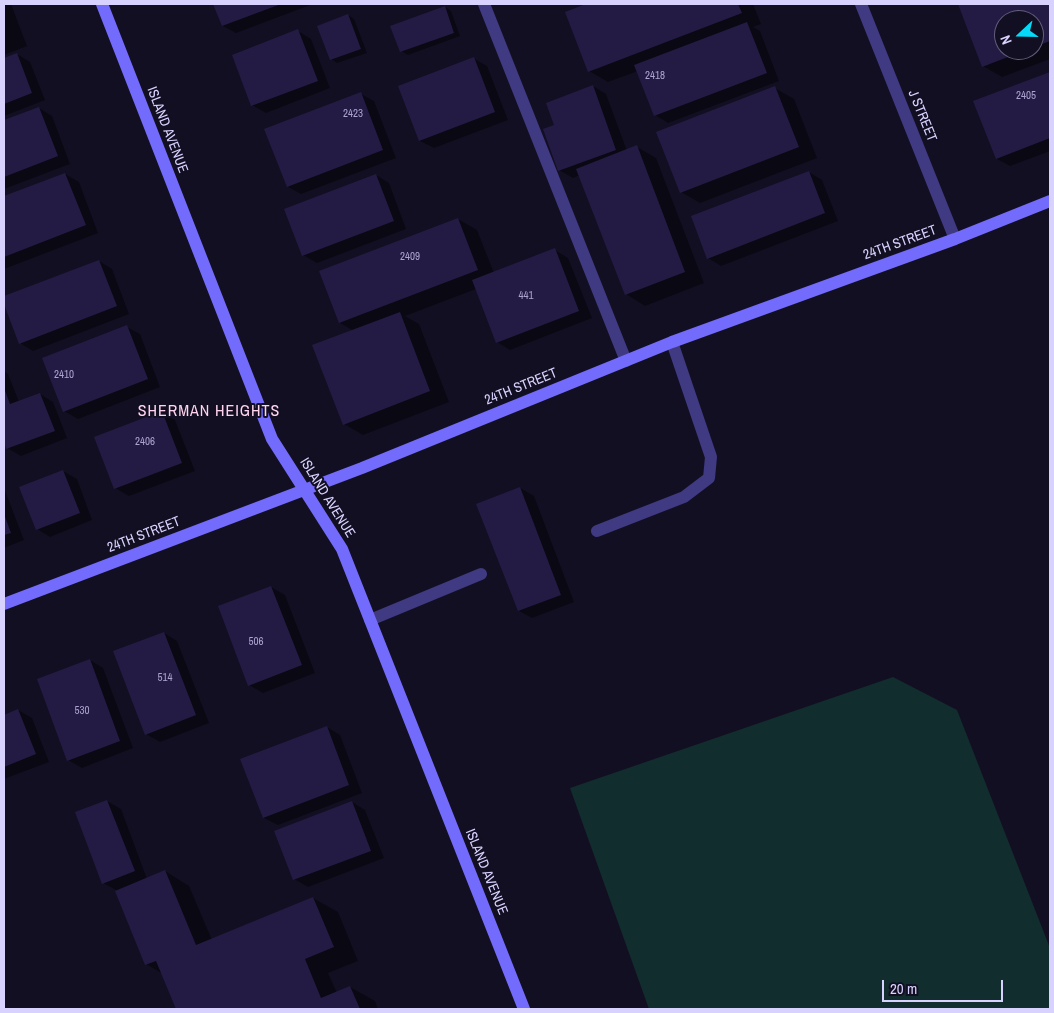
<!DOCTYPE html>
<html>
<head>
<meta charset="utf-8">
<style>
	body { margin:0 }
	#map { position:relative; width:1054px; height:1013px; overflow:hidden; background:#130f23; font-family:"Archivo Narrow",sans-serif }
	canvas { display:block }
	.frame { position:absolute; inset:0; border:5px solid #d8d2fe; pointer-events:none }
	.north { position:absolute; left:994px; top:10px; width:50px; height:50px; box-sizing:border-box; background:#130f23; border:1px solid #625d7b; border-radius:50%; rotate:249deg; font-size:14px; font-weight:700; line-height:20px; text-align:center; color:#d8d2fe }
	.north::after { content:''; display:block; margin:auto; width:18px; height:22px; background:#05d9f7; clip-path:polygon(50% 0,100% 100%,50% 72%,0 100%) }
	.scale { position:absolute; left:882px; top:980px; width:121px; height:22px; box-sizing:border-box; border:2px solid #d8d2fe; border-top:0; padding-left:6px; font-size:15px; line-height:18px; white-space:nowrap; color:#d8d2fe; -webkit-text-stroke:4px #130f23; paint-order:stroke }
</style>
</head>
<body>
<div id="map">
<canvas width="1054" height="1013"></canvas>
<div class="frame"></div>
<div class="north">N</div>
<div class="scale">20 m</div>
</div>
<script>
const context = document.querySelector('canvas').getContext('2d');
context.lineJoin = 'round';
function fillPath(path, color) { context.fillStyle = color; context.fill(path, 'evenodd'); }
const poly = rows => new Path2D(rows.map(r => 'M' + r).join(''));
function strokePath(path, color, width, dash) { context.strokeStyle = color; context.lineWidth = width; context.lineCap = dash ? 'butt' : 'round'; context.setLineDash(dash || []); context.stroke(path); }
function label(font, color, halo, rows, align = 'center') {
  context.font = font + ' "Archivo Narrow",sans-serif'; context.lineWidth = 4; context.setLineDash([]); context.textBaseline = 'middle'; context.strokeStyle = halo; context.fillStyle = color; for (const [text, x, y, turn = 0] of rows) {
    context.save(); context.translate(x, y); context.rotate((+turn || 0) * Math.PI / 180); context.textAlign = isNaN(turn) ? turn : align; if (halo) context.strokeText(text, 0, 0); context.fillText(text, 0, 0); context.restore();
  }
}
fillPath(poly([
	[893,677,957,710,1050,948,1050,1009,649,1009,570,788]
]), '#122d2d');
fillPath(poly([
	[4,4,11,4,27,46,4,55],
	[215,4,313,4,236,33,223,26],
	[590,4,753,4,761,24,753,27,760,31,779,81,668,123,655,115,638,71,608,82,589,71,567,13],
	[959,4,1050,4,1050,59,1002,77,983,66],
	[1004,20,1034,20,1034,50,1004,50],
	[445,7,451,11,460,36,408,55,401,51],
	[348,15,354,19,367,53,337,63,331,59],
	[298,31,311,39,330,88,266,113,252,105],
	[17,54,30,62,45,100,4,116,4,59],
	[473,58,487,66,508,120,434,148,420,141,399,87],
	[1050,73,1050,151,1010,166,997,159,975,102],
	[593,86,606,94,627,151,637,147,656,158,704,283,645,306,626,294,580,175,573,178,559,170,556,126],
	[775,88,794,99,817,158,700,203,681,192],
	[361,94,374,101,396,158,301,194,288,187],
	[39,108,52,116,70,164,4,189,4,121],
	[809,172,822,180,838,221,721,266,708,258],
	[65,174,79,182,98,233,4,269,4,198],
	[376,175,389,183,406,229,317,263,303,255],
	[458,219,477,230,494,273,555,250,568,258,592,318,510,350,497,342,476,289,405,316,419,324,449,402,363,435,344,424,354,331,340,323],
	[99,261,112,269,129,314,33,351,20,343,4,297],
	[127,327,140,334,160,387,78,419,64,411],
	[4,371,8,374,19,402,40,394,53,402,67,438,21,456,7,448,4,439],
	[162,412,175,420,195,471,129,496,115,488],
	[63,471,77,479,92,520,50,537,37,529],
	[4,488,24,540,4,548],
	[520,488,534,496,574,602,532,618,519,611],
	[271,587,285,595,315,673,263,693,249,685],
	[164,633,177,641,209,723,160,742,146,734],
	[90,660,103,668,133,748,82,768,68,760],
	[18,710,32,718,49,762,4,779,4,716],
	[327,727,340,735,362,793,278,825,264,818,242,760],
	[107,801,121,809,147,879,165,871,189,886,212,940,313,898,338,912,358,961,328,973,337,993,350,987,375,1001,378,1009,177,1009,163,974,146,964,116,890,103,883],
	[352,802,365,810,384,858,308,887,294,879]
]), '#0007');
fillPath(poly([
	[213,4,281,4,222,26],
	[586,4,738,4,742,13,588,72,565,12],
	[958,4,1050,4,1050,41,1034,47,1034,20,1004,20,1004,50,1026,50,982,67],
	[445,6,454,33,400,52,390,26],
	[348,14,361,49,330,60,317,26],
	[747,22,767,73,654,116,634,65],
	[298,29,318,81,251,106,232,55],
	[17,53,32,93,4,104,4,58],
	[474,57,495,112,419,141,398,86],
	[1050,72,1050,138,996,159,973,101],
	[593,85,616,150,558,171,543,129,554,125,546,103],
	[775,86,799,147,680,193,656,132],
	[361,92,383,150,287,187,264,129],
	[39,107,58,156,4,177,4,120],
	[637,145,685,272,625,295,576,169],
	[809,171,825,213,707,259,691,216],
	[65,173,86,225,4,257,4,196],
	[376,174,394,221,302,256,284,209],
	[458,218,478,270,339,323,319,271],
	[555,248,579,311,496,343,472,280],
	[99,260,117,306,19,344,4,304,4,296],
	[400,312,430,391,343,425,312,345],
	[127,325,148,379,63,412,42,358],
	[4,388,10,404,40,393,55,431,6,449,4,442],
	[162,411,182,463,114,489,94,437],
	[63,470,80,513,36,530,19,487],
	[520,487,561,595,518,611,476,504],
	[4,514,11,533,4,535],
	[271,586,302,665,248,686,218,606],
	[164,632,196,715,145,735,113,651],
	[90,659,120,741,67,761,37,679],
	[18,709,36,754,4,767,4,715],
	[327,726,349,785,263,818,240,759],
	[107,800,135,871,102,884,75,812],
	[352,801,371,851,293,880,274,831],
	[165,870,196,945,313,897,334,947,305,959,321,998,350,986,360,1009,176,1009,156,961,145,965,115,891]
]), '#241b44');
strokePath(poly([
	[484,4,626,361],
	[597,531,684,497,709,478,711,457,672,342],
	[370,620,481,574]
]), '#3f3a82', 12);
strokePath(poly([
	[861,4,955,239]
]), '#3f3a82', 12);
strokePath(poly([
	[102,4,272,439,342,549,524,1009],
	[4,604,362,468,672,342,955,239,1050,201]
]), '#726bfc', 12);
label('11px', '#aba4d0', null, [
	["2418",655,76],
	["2405",1026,96],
	["2423",353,114],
	["2409",410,257],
	["441",526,296],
	["2410",64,375],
	["2406",145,442],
	["506",256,642],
	["514",165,678],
	["530",82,711]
]);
label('14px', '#d8d2fe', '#130f23', [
	["J STREET",922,116,68],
	["ISLAND AVENUE",167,130,69],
	["24TH STREET",900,243,-20],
	["24TH STREET",521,387,-22],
	["ISLAND AVENUE",327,498,58],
	["24TH STREET",144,535,-21],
	["ISLAND AVENUE",486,872,68]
]);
context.letterSpacing = '1px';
label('16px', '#fed4ee', '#130f23', [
	["SHERMAN HEIGHTS",209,412]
]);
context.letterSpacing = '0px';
</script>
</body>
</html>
